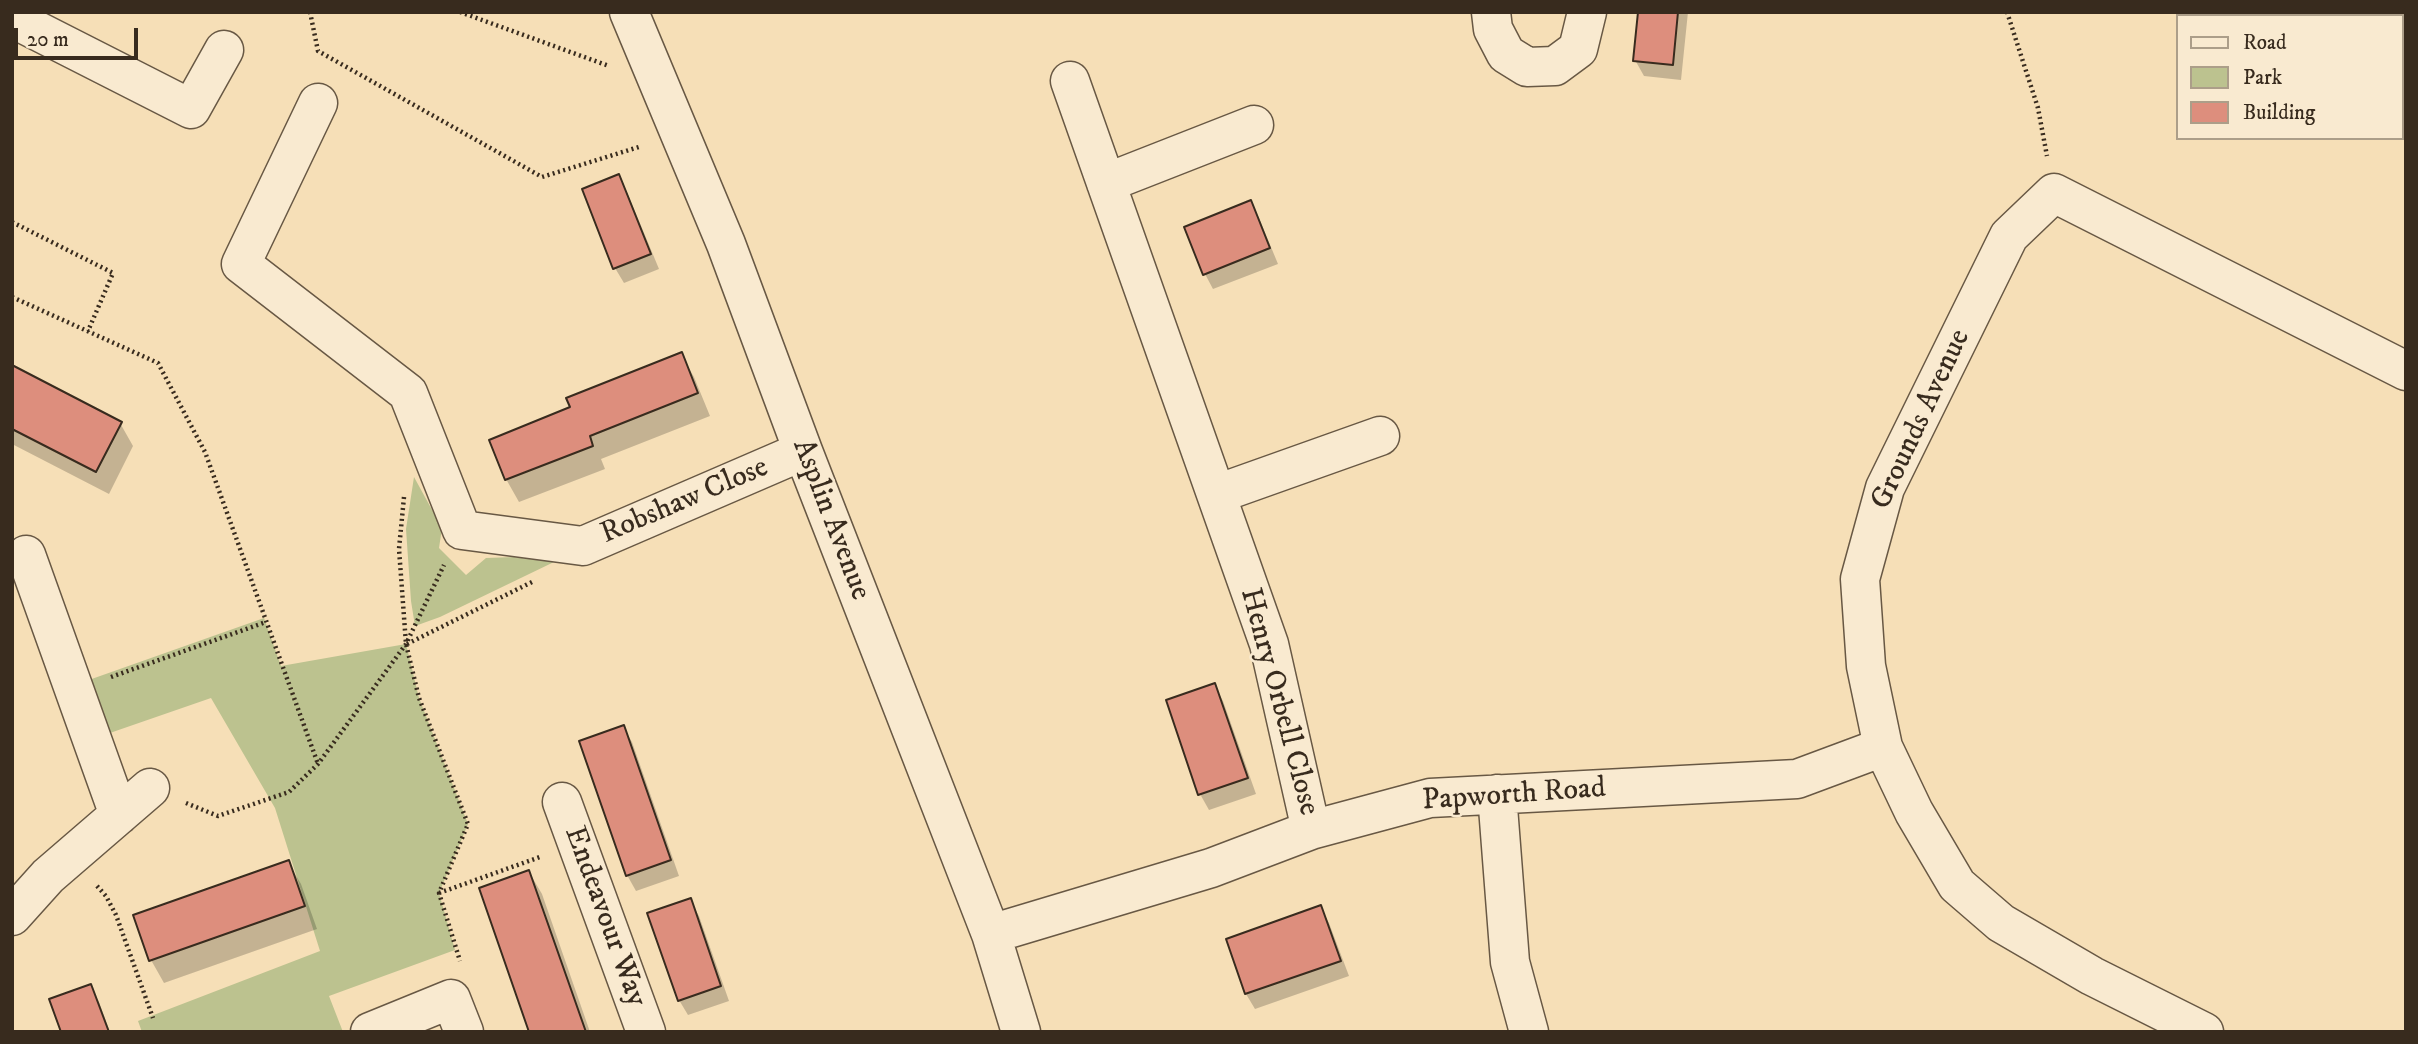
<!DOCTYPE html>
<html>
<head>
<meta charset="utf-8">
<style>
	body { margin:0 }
	#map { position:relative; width:2418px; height:1044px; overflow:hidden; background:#f6dfb7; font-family:"IM FELL DW Pica",serif }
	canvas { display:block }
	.frame { position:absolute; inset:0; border:14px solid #382b1e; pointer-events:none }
	.legend { position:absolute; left:2176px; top:14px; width:228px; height:126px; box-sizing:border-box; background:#f9ead0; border:2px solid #ac9e89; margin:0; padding:9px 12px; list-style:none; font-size:21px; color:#382b1e }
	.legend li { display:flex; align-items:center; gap:14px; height:35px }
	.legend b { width:35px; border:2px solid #ac9e89 }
	.scale { position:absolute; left:14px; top:28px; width:124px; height:32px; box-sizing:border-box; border:4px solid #382b1e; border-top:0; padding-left:9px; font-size:21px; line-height:24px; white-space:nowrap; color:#382b1e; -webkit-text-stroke:5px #f9ead0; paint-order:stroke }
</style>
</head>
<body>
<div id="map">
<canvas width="2418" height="1044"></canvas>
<div class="frame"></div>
<ul class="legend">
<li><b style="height:9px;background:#f9ead0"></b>Road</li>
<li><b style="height:19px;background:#bcc28f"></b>Park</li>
<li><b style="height:19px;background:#dd8e7d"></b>Building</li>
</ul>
<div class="scale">20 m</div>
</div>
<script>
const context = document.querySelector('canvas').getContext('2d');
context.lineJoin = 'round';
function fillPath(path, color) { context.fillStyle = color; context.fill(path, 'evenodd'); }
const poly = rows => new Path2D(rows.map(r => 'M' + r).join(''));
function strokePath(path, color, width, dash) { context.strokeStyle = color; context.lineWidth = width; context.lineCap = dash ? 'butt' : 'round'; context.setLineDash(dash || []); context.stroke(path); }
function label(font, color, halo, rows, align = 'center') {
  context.font = font + ' "IM FELL DW Pica",serif'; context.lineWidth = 5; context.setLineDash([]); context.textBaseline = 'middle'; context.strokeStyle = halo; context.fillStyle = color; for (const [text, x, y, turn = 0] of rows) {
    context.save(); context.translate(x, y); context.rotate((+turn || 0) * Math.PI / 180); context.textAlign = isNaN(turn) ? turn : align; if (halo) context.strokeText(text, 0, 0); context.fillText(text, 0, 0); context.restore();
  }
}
fillPath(poly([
	[414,477,442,528,439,548,466,575,486,558,514,557,554,562,440,617,415,626,411,601,406,529],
	[264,618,281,666,406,644,419,698,468,824,439,893,455,950,329,996,343,1032,142,1032,138,1021,320,951,275,808,211,698,107,734,86,681]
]), '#bcc28f');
fillPath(poly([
	[1640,12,1688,12,1681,80,1644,76,1635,60],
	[619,176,627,192,659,269,624,283,615,268],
	[1250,202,1259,218,1278,264,1213,289,1205,274],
	[681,355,694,377,710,416,601,459,605,469,519,502,506,479,573,408],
	[12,367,120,423,133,446,109,494,12,444],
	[1214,685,1223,701,1256,794,1209,810,1200,794,1168,701],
	[623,727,632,742,679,876,636,891,627,875],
	[288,862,301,884,317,929,164,983,151,960,136,916],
	[529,872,542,894,590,1032,531,1032],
	[690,900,699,916,729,1001,688,1015,679,1000],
	[1320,907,1329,923,1349,976,1255,1009,1246,994],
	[90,986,99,1002,110,1032,63,1032]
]), '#0003');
const building = poly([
	[1638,12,1678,12,1673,65,1633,61,1638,12],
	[619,174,651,254,613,269,582,189,619,174],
	[1251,200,1270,248,1203,275,1184,227,1251,200],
	[682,352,698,393,590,436,593,446,505,480,489,440,570,407,566,398,682,352],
	[12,365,122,422,96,472,12,429,12,365],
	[1215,683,1248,778,1198,795,1166,700,1215,683],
	[624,725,671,860,626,876,579,741,624,725],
	[289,860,305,906,149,961,133,915,289,860],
	[529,870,586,1032,529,1032,479,888,529,870],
	[691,898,721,986,678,1001,647,913,691,898],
	[1321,905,1341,961,1245,994,1226,939,1321,905],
	[91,984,109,1032,61,1032,49,999,91,984]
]);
fillPath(building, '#dd8e7d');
strokePath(building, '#382b1e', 2);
const minor = poly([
	[629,12,726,244,803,451,991,934,1021,1032],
	[1491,12,1493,29,1506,54,1527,67,1555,66,1578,49,1587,12],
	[12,18,191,109,224,50],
	[1070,81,1269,644,1311,830],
	[318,103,241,264,408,393,462,530,583,546,803,451],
	[1106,183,1254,125],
	[1217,494,1380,436],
	[26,555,119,815],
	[1497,794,1510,962,1529,1032],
	[562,802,646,1032],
	[12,916,48,876,150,788],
	[991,934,1211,868,1311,830,1430,798,1797,779,1883,747],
	[370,1032,451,999,464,1032],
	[2204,1032,2092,976,2001,923,1957,885,1914,812,1883,747,1866,666,1860,579,1885,488,2009,236,2054,193,2406,371]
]);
strokePath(minor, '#685844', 41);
strokePath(poly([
	[310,12,318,51,542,177,642,146],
	[460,12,609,66],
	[2007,12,2038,108,2047,156],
	[12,222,113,273,88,331],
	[12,297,158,363,205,452,318,764],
	[404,497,399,549,406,644,419,698,468,824,439,893,460,961],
	[407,644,534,581],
	[111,677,266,622],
	[186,803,218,816,289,792,318,764,406,644,444,565],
	[97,886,106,896,116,915,153,1018],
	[439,893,540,857]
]), '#382b1e', 4.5, [2, 3.5]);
strokePath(minor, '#f9ead0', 38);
label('30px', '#382b1e', '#f9ead0', [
	["Grounds Avenue",1922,420,-65],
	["Robshaw Close",685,502,-23],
	["Asplin Avenue",830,520,69],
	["Henry Orbell Close",1278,702,75],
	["Papworth Road",1514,796,-4],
	["Endeavour Way",604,917,70]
]);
</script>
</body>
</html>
